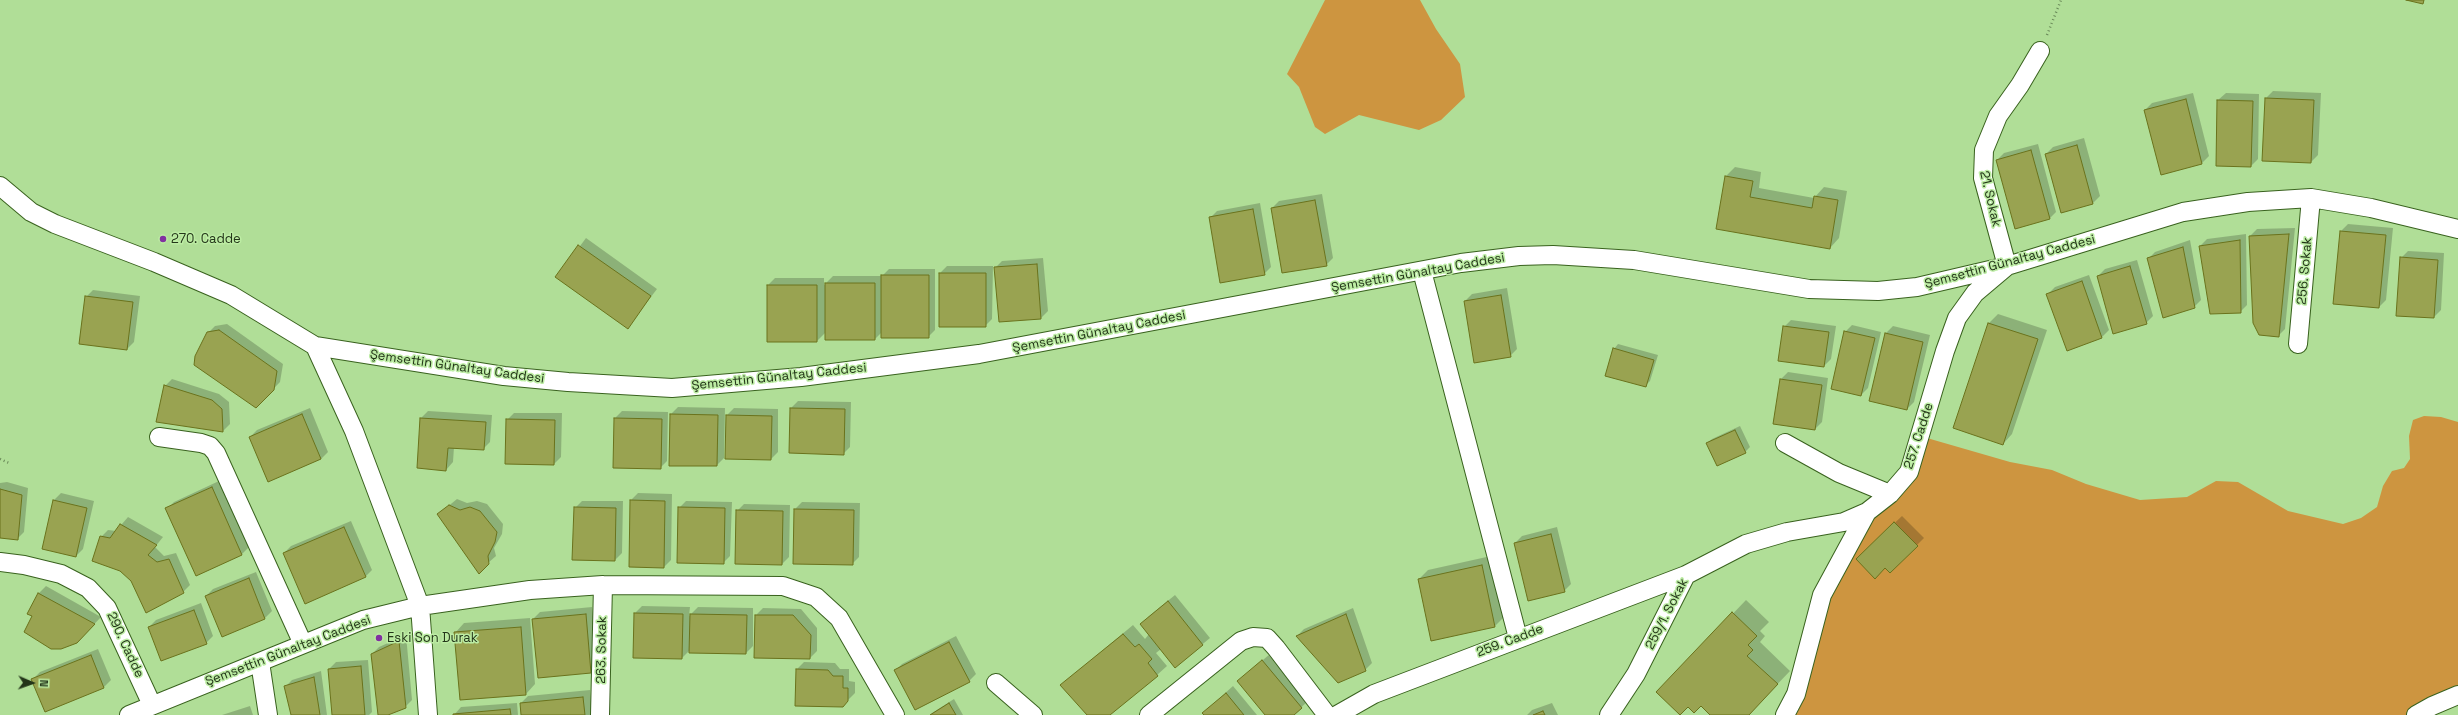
<!DOCTYPE html>
<html>
<head>
<meta charset="utf-8">
<style>
	body { margin:0 }
	#map { position:relative; width:2458px; height:715px; overflow:hidden; background:#b0de97; font-family:"Space Grotesk",sans-serif }
	canvas { display:block }
	.north { position:absolute; left:12px; top:663px; width:40px; height:40px; -webkit-text-stroke:3px #bceca3; paint-order:stroke; rotate:92deg; font-size:11px; font-weight:700; line-height:16px; text-align:center; color:#233519 }
	.north::after { content:''; display:block; margin:auto; width:14px; height:18px; background:#233519; clip-path:polygon(50% 0,100% 100%,50% 72%,0 100%) }
</style>
</head>
<body>
<div id="map">
<canvas width="2458" height="715"></canvas>
<div class="north">N</div>
</div>
<script>
const context = document.querySelector('canvas').getContext('2d');
context.lineJoin = 'round';
function fillPath(path, color) { context.fillStyle = color; context.fill(path, 'evenodd'); }
const poly = rows => new Path2D(rows.map(r => 'M' + r).join(''));
function strokePath(path, color, width, dash) { context.strokeStyle = color; context.lineWidth = width; context.lineCap = dash ? 'butt' : 'round'; context.setLineDash(dash || []); context.stroke(path); }
function label(font, color, halo, rows, align = 'center') {
  context.font = font + ' "Space Grotesk",sans-serif'; context.lineWidth = 3; context.setLineDash([]); context.textBaseline = 'middle'; context.strokeStyle = halo; context.fillStyle = color; for (const [text, x, y, turn = 0] of rows) {
    context.save(); context.translate(x, y); context.rotate((+turn || 0) * Math.PI / 180); context.textAlign = isNaN(turn) ? turn : align; if (halo) context.strokeText(text, 0, 0); context.fillText(text, 0, 0); context.restore();
  }
}
fillPath(poly([
	[1325,0,1420,0,1436,29,1460,64,1465,97,1441,120,1419,130,1359,115,1325,134,1315,127,1299,87,1287,74],
	[2424,416,2441,417,2458,422,2458,695,2416,715,1785,715,1822,595,1890,494,1920,436,2010,462,2052,470,2086,484,2140,500,2187,497,2216,481,2238,482,2288,511,2343,524,2361,518,2377,507,2383,486,2392,471,2404,468,2410,459,2409,436,2413,420]
]), '#cd9540');
fillPath(poly([
	[2273,91,2321,93,2318,155,2311,162,2266,98],
	[2193,93,2209,156,2202,163,2145,110,2152,103],
	[2226,93,2259,94,2258,159,2251,166,2218,100],
	[2084,138,2100,196,2093,203,2046,154,2053,147],
	[2038,144,2056,212,2049,219,1997,160,2004,153],
	[1735,167,1761,172,1759,188,1814,198,1824,187,1847,191,1839,238,1830,248,1717,228,1726,176],
	[1322,194,1333,258,1326,265,1272,208,1279,201],
	[1260,203,1271,267,1264,274,1210,218,1217,211],
	[2348,224,2393,228,2386,300,2379,307,2341,231],
	[2295,228,2285,329,2278,336,2250,236,2257,229],
	[2246,234,2247,305,2240,312,2200,246,2207,239],
	[586,238,657,289,628,327,557,277],
	[2190,240,2201,300,2194,307,2148,259,2155,252],
	[2408,251,2444,253,2441,310,2434,317,2401,258],
	[1043,258,1048,311,1041,318,995,268,1002,261],
	[2137,260,2153,316,2146,323,2098,276,2105,269],
	[947,266,993,266,992,319,985,326,940,273],
	[889,269,935,269,935,330,928,337,882,332,875,339,826,332,817,341,768,285,775,278,824,278,824,285,833,276,882,276],
	[2089,275,2109,330,2102,337,2048,294,2055,287],
	[1507,288,1517,349,1510,356,1465,301,1472,294],
	[93,290,140,296,134,342,127,349,86,297],
	[1998,314,2047,330,2012,434,2003,444,1989,323],
	[1791,320,1836,326,1831,359,1824,366,1784,327],
	[227,324,283,364,280,382,256,407,208,333,215,326],
	[1852,325,1881,332,1868,388,1861,395,1845,332],
	[1893,326,1930,335,1914,402,1907,409,1870,400,1886,333],
	[1618,344,1658,355,1650,381,1646,385,1614,349],
	[1788,372,1828,378,1822,422,1815,429,1781,379],
	[172,379,219,394,229,402,230,424,223,431,165,386],
	[798,401,851,402,850,447,843,454,791,408],
	[678,407,725,408,724,458,717,465,671,414],
	[310,408,328,452,321,459,268,481,250,437,257,430],
	[734,408,778,409,778,452,771,459,726,458,727,415],
	[428,411,492,415,490,442,483,449,454,447,453,462,446,470,418,467,421,418],
	[622,411,668,412,667,461,660,468,615,418],
	[514,413,562,413,561,457,554,464,507,420],
	[1740,426,1750,447,1745,452,1707,443,1712,439],
	[219,481,249,547,242,554,196,574,167,509,174,502],
	[7,482,28,488,24,532,17,539,0,537,0,483],
	[61,493,94,501,83,549,76,556,54,500],
	[638,493,672,494,671,560,664,567,631,500],
	[457,499,467,503,477,501,487,504,503,524,502,534,494,548,496,556,488,563,446,508],
	[582,501,623,501,622,553,615,560,575,508],
	[686,501,732,502,730,556,723,563,679,508],
	[802,502,860,503,859,557,852,564,795,509],
	[744,504,790,505,789,557,782,564,737,511],
	[1902,516,1924,538,1890,572,1885,567,1857,559],
	[128,517,163,537,155,547,164,556,176,553,190,585,183,592,132,581,101,537,108,530,116,531],
	[351,521,372,570,365,577,284,553,291,546],
	[1557,527,1571,584,1564,591,1515,543,1522,536],
	[1491,556,1504,617,1495,626,1432,639,1419,579,1428,570],
	[256,572,272,611,265,618,222,635,206,596,213,589],
	[46,586,101,617,84,635,28,614,39,593],
	[1175,595,1210,638,1175,667,1161,649,1156,653,1167,666,1157,675,1108,715,1088,715,1061,685,1133,625,1145,639,1149,634,1148,617],
	[1746,600,1769,622,1760,631,1765,636,1760,642,1790,671,1748,715,1711,715,1701,705,1688,706,1658,692],
	[201,603,213,636,206,643,149,627,156,620],
	[642,606,690,607,689,616,698,607,753,608,753,646,746,653,690,650,682,658,635,613],
	[592,607,598,665,591,672,539,677,533,619,540,612],
	[763,608,801,609,817,628,817,651,810,658,755,657,756,615],
	[1353,608,1372,663,1365,670,1297,636,1304,629],
	[530,618,535,684,526,694,455,633,464,623],
	[406,635,412,700,405,707,386,715,379,715,372,654,379,647],
	[956,636,976,674,969,681,895,671,902,664],
	[98,649,111,680,104,687,45,710,33,679,40,672],
	[1270,654,1308,701,1293,715,1266,715,1238,681],
	[368,660,372,712,369,715,333,715,329,669,336,662],
	[804,662,835,663,840,669,849,669,849,681,855,682,855,693,842,706,797,669],
	[321,671,327,715,292,715,285,687,292,680],
	[1233,686,1257,715,1205,715,1203,713],
	[590,690,592,715,522,715,521,703,528,696],
	[954,699,963,715,930,715,932,713],
	[517,703,518,715,454,715,461,707],
	[1552,703,1558,715,1527,715,1532,710],
	[250,706,253,715,222,715]
]), '#0003');
const building = poly([
	[2406,0,2424,0,2423,4,2406,0],
	[2265,98,2314,100,2311,163,2262,161,2265,98],
	[2186,99,2202,164,2161,175,2144,110,2186,99],
	[2217,100,2253,101,2251,167,2216,166,2217,100],
	[2077,145,2093,204,2061,213,2045,154,2077,145],
	[2031,150,2050,219,2015,229,1996,160,2031,150],
	[1725,176,1753,181,1750,197,1812,208,1814,196,1838,200,1830,249,1716,229,1725,176],
	[1315,200,1327,266,1282,273,1271,208,1315,200],
	[1253,209,1265,275,1220,283,1209,217,1253,209],
	[2340,231,2386,235,2379,308,2333,304,2340,231],
	[2289,234,2279,337,2259,335,2253,323,2249,236,2289,234],
	[2240,240,2241,313,2210,314,2199,246,2240,240],
	[578,245,651,296,628,329,555,277,578,245],
	[2183,247,2195,308,2163,318,2147,258,2183,247],
	[2400,257,2438,260,2434,318,2396,316,2400,257],
	[1037,264,1041,319,999,322,994,267,1037,264],
	[2130,266,2147,324,2113,334,2097,276,2130,266],
	[939,273,986,273,986,327,939,327,939,273],
	[881,275,929,275,929,338,881,338,881,275],
	[2082,281,2102,338,2067,351,2046,294,2082,281],
	[825,283,875,283,875,340,825,340,825,283],
	[767,285,817,285,817,342,767,342,767,285],
	[1501,295,1511,357,1474,363,1464,301,1501,295],
	[85,296,133,302,127,350,79,344,85,296],
	[1988,323,2038,339,2003,445,1953,428,1988,323],
	[1783,326,1829,332,1824,367,1778,361,1783,326],
	[219,330,277,371,274,390,256,408,194,365,195,356,207,332,219,330],
	[1844,331,1875,338,1861,396,1831,389,1844,331],
	[1885,333,1923,342,1907,410,1869,401,1885,333],
	[1613,348,1654,360,1646,387,1605,376,1613,348],
	[1780,379,1822,385,1815,430,1773,424,1780,379],
	[164,385,212,400,222,409,223,432,156,422,164,385],
	[790,408,845,409,844,455,789,453,790,408],
	[302,414,321,459,268,482,249,437,302,414],
	[670,414,718,415,717,466,669,466,670,414],
	[726,415,772,416,771,460,725,459,726,415],
	[420,418,486,422,484,450,448,448,446,471,417,468,420,418],
	[614,418,662,419,661,469,613,468,614,418],
	[506,419,555,420,554,465,505,464,506,419],
	[1735,430,1746,453,1717,466,1706,443,1735,430],
	[212,487,242,555,196,576,165,508,212,487],
	[0,489,22,495,18,540,0,538,0,489],
	[53,500,87,508,76,557,42,549,53,500],
	[630,500,665,501,664,568,629,567,630,500],
	[449,505,460,510,470,507,480,511,497,532,495,542,488,556,489,564,479,574,437,514,449,505],
	[574,507,616,508,615,561,572,560,574,507],
	[678,507,725,508,724,564,677,563,678,507],
	[794,509,854,510,853,565,793,564,794,509],
	[736,510,783,511,782,565,735,564,736,510],
	[1894,522,1918,546,1890,573,1885,568,1875,579,1856,559,1894,522],
	[120,524,157,545,148,555,157,562,169,559,184,593,146,613,131,581,120,571,92,561,100,536,110,538,120,524],
	[344,527,366,577,305,604,283,553,344,527],
	[1551,534,1565,592,1528,601,1514,543,1551,534],
	[1482,565,1495,627,1431,641,1418,579,1482,565],
	[249,578,265,619,222,637,205,596,249,578],
	[38,593,95,624,77,643,61,649,51,649,24,632,32,616,27,614,38,593],
	[1168,601,1203,645,1175,668,1140,624,1168,601],
	[194,610,207,644,161,661,148,627,194,610],
	[1732,612,1757,636,1748,645,1753,650,1747,656,1778,684,1749,715,1710,715,1701,706,1694,713,1688,707,1680,715,1656,692,1732,612],
	[634,613,683,614,682,659,633,658,634,613],
	[586,614,591,673,538,678,532,619,586,614],
	[690,614,747,615,746,654,689,653,690,614],
	[1346,614,1366,671,1338,683,1296,636,1346,614],
	[755,615,793,615,811,635,810,659,754,658,755,615],
	[521,627,526,695,460,700,454,632,521,627],
	[1123,634,1135,647,1139,644,1152,659,1148,663,1158,676,1110,715,1087,715,1060,685,1123,634],
	[399,641,406,708,388,715,378,715,371,654,399,641],
	[949,642,970,682,915,710,894,670,949,642],
	[91,655,104,688,45,712,31,679,91,655],
	[1262,660,1302,708,1294,715,1265,715,1237,681,1262,660],
	[361,666,365,715,332,715,328,669,361,666],
	[796,669,828,670,833,676,843,676,843,688,848,688,848,701,843,707,795,706,796,669],
	[314,677,320,715,291,715,284,686,314,677],
	[1226,693,1244,715,1204,715,1202,713,1226,693],
	[583,697,585,715,521,715,520,703,583,697],
	[949,703,956,715,930,715,949,703],
	[510,709,511,715,453,715,453,714,510,709],
	[1543,711,1545,715,1533,715,1543,711]
]);
fillPath(building, '#99a351');
strokePath(building, '#6a721c', 1);
const minor = poly([
	[0,186,31,212,55,224,154,262,231,295,315,346,504,376,568,382,672,388,801,377,979,354,1461,263,1519,256,1553,255,1634,260,1809,289,1878,291,1917,287,2007,266,2183,212,2248,202,2311,198,2371,208,2458,229],
	[1422,271,1518,638],
	[2298,344,2311,198],
	[315,346,354,431,420,606,428,715],
	[159,437,201,443,210,446,216,453,303,644],
	[1785,443,1839,473,1890,494],
	[0,562,24,565,61,574,88,588,107,608,152,705],
	[260,662,268,715],
	[996,683,1033,715],
	[129,715,363,620,420,606,530,590,603,585,783,586,816,597,839,618,895,715],
	[600,715,603,585],
	[1149,715,1241,641,1253,637,1267,638,1276,648,1327,715],
	[1337,715,1374,694,1686,575],
	[1609,715,1636,674,1686,575,1746,544,1787,532,1844,522,1867,512],
	[1785,715,1796,694,1822,595,1867,512,1890,494,1909,472,1945,351,1957,318,1975,293,2007,266,1983,178,1984,150,1998,116,2020,85,2040,51],
	[2416,715,2432,706,2458,695]
]);
strokePath(minor, '#39621e', 20);
strokePath(poly([
	[2047,35,2061,0],
	[0,459,9,463]
]), '#698958', 2.5, [1, 3]);
strokePath(minor, '#fff', 18);
for (const [x, y, r, color] of [
	[163,239,4,"#8130a0"],
	[379,638,4,"#8130a0"]
]) { const dot = new Path2D(); dot.arc(x, y, r, 0, 2 * Math.PI); context.fillStyle = color; context.fill(dot); strokePath(dot, '#bceca3', 1.5); }
label('13px', '#233519', '#bceca3', [
	["21. Sokak",1990,199,77],
	["Şemsettin Günaltay Caddesi",2010,262,-15],
	["256. Sokak",2305,271,-85],
	["Şemsettin Günaltay Caddesi",1418,273,-10],
	["Şemsettin Günaltay Caddesi",1099,332,-11],
	["Şemsettin Günaltay Caddesi",457,367,8],
	["Şemsettin Günaltay Caddesi",779,377,-6],
	["257. Cadde",1919,436,-72],
	["259/1. Sokak",1667,614,-63],
	["259. Cadde",1510,641,-21],
	["290. Cadde",125,645,65],
	["263. Sokak",602,650,-89],
	["Şemsettin Günaltay Caddesi",288,651,-21]
]);
label('13px', '#233519', '#bceca3', [
	["270. Cadde",171,239],
	["Eski Son Durak",387,638]
], 'left');
</script>
</body>
</html>
